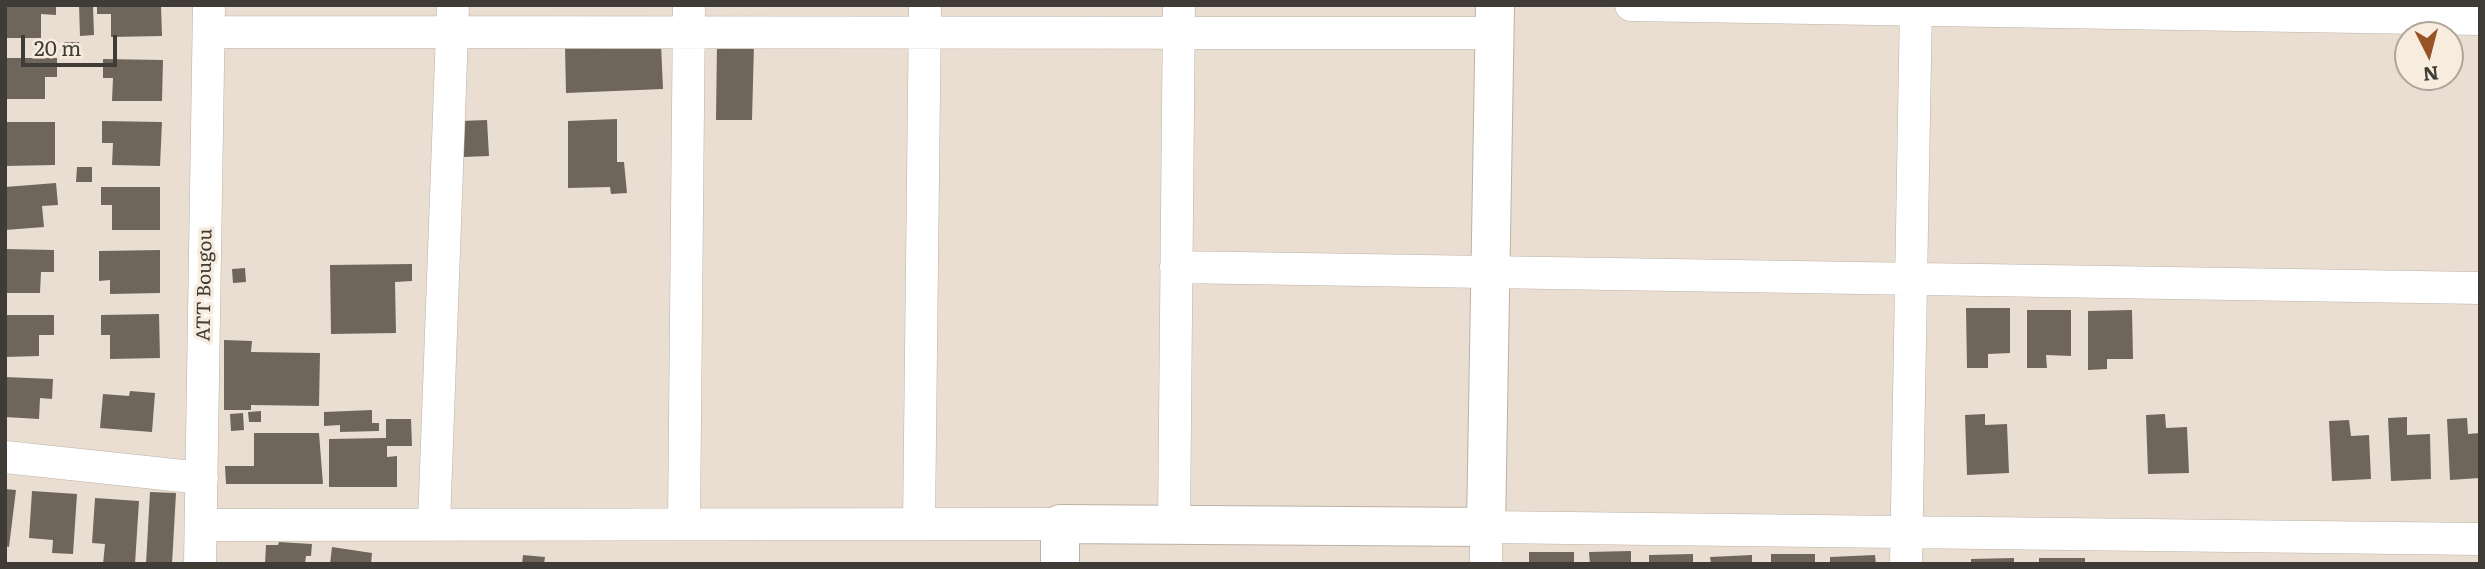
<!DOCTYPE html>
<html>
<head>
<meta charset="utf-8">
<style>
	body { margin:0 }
	#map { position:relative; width:2485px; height:569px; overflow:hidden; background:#eaded2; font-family:Literata,serif }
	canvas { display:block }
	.frame { position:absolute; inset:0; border:7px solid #3f3b36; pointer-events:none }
	.north { position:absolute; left:2394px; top:21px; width:70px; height:70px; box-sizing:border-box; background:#f8ecdf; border:2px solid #aea59b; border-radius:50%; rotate:174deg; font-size:19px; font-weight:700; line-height:28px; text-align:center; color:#3f3b36 }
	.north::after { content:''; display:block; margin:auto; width:24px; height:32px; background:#975326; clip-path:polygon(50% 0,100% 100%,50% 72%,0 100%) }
	.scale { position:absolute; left:21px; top:35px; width:96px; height:32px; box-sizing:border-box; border:4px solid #3f3b36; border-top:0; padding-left:9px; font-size:21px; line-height:24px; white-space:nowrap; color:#3f3b36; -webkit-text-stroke:5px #f8ecdf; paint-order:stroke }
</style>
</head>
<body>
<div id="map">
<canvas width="2485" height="569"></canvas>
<div class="frame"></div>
<div class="north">N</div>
<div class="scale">20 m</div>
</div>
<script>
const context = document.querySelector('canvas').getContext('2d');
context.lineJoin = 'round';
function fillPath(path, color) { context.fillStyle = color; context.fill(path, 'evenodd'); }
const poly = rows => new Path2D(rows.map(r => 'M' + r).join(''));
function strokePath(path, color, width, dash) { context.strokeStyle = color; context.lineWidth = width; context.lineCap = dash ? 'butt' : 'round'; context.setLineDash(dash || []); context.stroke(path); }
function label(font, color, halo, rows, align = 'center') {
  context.font = font + ' Literata,serif'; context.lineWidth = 7; context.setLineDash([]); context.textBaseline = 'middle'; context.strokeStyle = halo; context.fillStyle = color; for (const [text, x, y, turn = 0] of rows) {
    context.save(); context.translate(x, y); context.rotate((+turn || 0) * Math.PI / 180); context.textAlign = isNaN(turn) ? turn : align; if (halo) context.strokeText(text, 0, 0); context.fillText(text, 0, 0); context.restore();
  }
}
fillPath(poly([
	[5,5,56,5,56,15,41,14,41,38,5,38],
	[79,5,93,5,94,35,80,36],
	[97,5,161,5,162,36,111,37,111,14,97,14],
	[64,42,79,42,80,54,64,55],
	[717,43,754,44,752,120,716,120],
	[661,44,663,89,566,93,565,47],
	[5,58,57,58,57,77,45,77,45,99,5,99],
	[103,59,163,60,162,101,112,101,113,78,103,78],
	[617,119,617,162,624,162,627,193,611,194,610,187,568,188,568,121],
	[487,120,489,156,463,157,460,121],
	[102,121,162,122,160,166,112,165,113,143,102,143],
	[5,122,55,122,55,165,5,166],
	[77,167,92,167,92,182,76,182],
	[56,183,58,205,42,206,44,227,5,230,5,187],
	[101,187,160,187,160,230,112,230,112,205,101,205],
	[5,249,54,250,54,272,41,272,40,293,5,293],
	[160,250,160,293,110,294,110,280,99,281,99,251],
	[412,264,412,281,395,282,396,333,331,334,330,265],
	[245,268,246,282,233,283,232,269],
	[1966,308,2010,308,2010,353,1988,354,1988,368,1967,368],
	[2027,310,2071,310,2071,356,2046,355,2047,368,2027,368],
	[2132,310,2133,359,2107,359,2107,369,2088,370,2088,311],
	[159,314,160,358,110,359,110,335,101,335,101,315],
	[5,315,54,315,54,335,39,335,39,356,5,357],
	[224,340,252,341,251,352,320,353,319,406,251,405,251,410,224,410],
	[5,377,53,379,52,399,40,398,39,419,5,417],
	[130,391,155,393,152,432,100,428,103,394,129,396],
	[372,410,372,423,379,423,379,431,340,432,340,425,324,426,324,412],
	[261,411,261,422,249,422,248,412],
	[243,413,244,430,231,431,230,414],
	[1985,414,1985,425,2007,424,2009,473,1967,475,1965,415],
	[2165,414,2166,428,2187,427,2189,473,2148,474,2146,415],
	[2407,417,2407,435,2430,434,2431,479,2391,481,2388,418],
	[2467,418,2468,434,2480,433,2480,478,2450,480,2447,419],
	[386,419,411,419,412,446,387,446,387,457,397,456,397,487,329,487,329,439,386,438],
	[2349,420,2351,436,2369,435,2371,479,2332,481,2329,421],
	[254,433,319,433,323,484,226,484,225,466,254,466],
	[5,489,16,490,9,547,5,546],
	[32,491,77,494,73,554,52,553,53,540,29,538],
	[150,492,176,493,172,564,146,564],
	[95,498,139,501,135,564,103,564,105,544,92,543],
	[279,542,312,544,311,556,306,556,305,564,265,564,266,545,278,545],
	[332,547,372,553,371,564,330,564],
	[1631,551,1631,564,1590,564,1589,552],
	[1529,552,1574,552,1574,564,1529,564],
	[1693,554,1693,564,1649,564,1649,555],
	[1771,554,1815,554,1815,564,1771,564],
	[523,555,545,557,544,564,522,564],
	[1752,555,1752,564,1711,564,1710,557],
	[1875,555,1876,564,1830,564,1830,557],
	[2014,558,2014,564,1971,564,1971,559],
	[2039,558,2085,558,2085,564,2039,564]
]), '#6f665b');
const minor = poly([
	[1631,5,2480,19],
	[209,32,1495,33],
	[1176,267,2480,288],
	[5,457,202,478],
	[434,524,453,5],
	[684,524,689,5],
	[919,524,925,5],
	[201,525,1060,524],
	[1174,525,1179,5],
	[200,564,209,5],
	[1486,564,1486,527,2480,539],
	[1906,564,1916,5]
]);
const tertiary = poly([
	[1060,564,1060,524,1486,527,1495,5]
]);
strokePath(minor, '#bcb1a5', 33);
strokePath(tertiary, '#bcb1a5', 40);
strokePath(minor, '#fff', 32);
strokePath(tertiary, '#fff', 38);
label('19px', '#3f3b36', '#f8ecdf', [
	["ATT Bougou",205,285,-89]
]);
</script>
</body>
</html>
